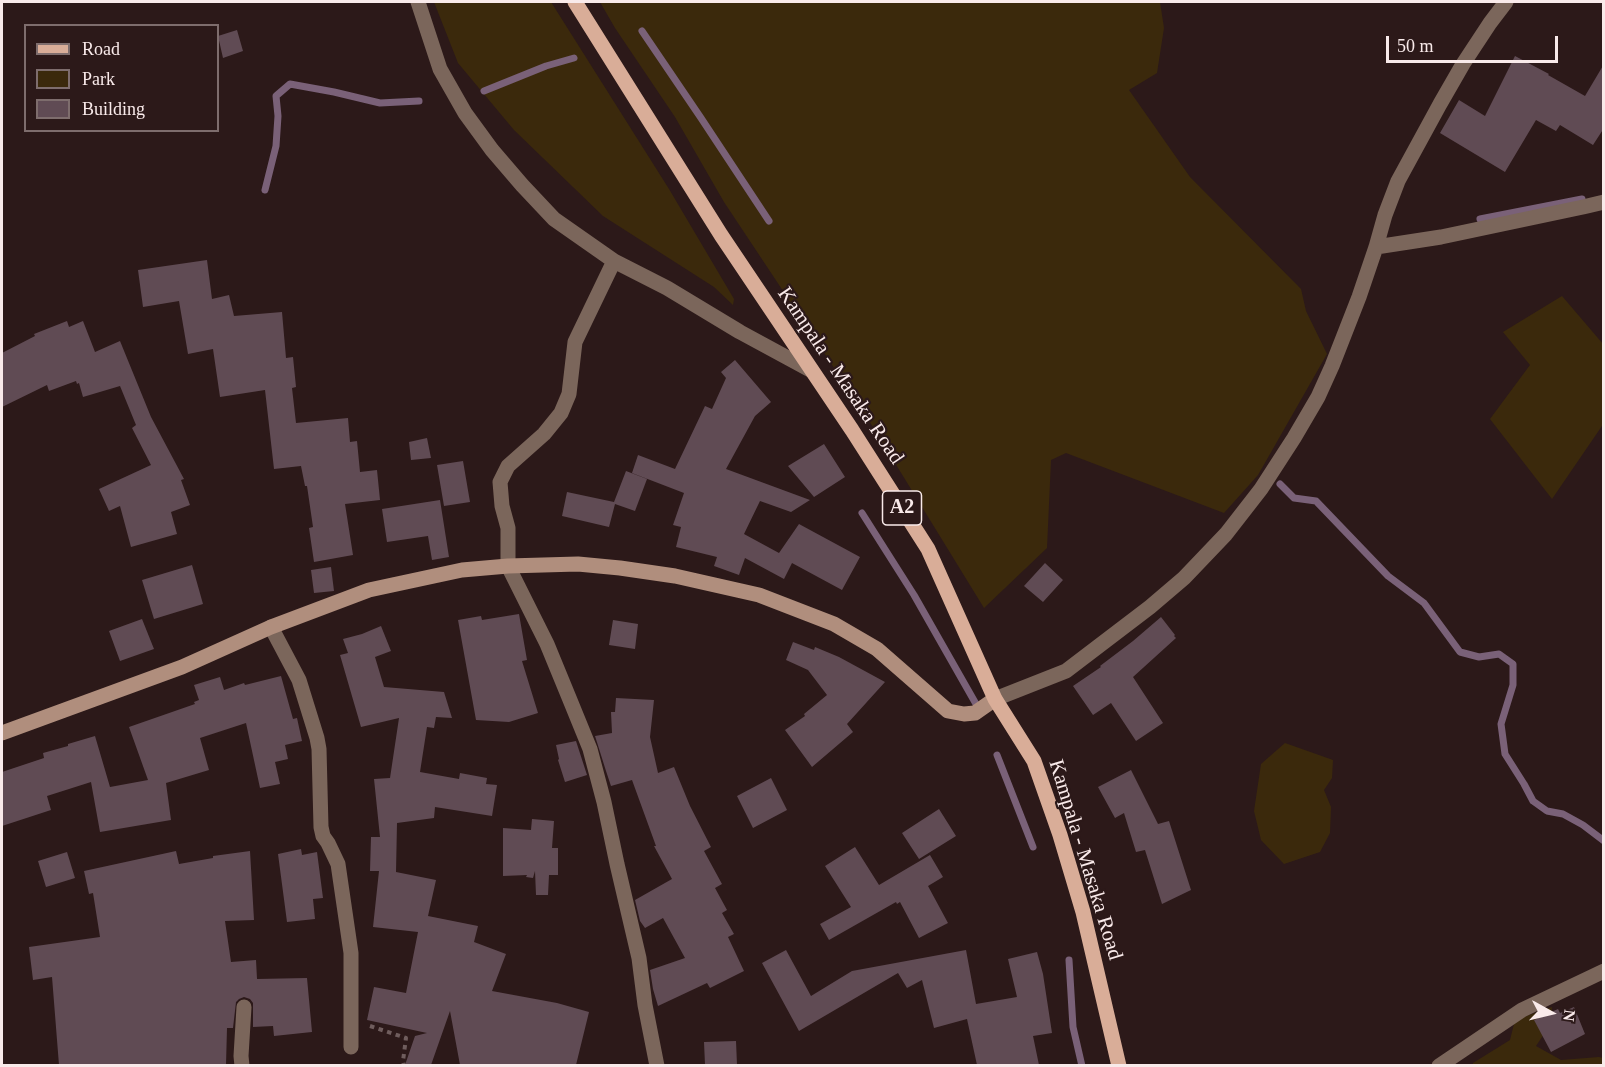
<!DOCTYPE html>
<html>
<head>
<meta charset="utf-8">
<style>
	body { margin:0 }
	#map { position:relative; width:1605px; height:1067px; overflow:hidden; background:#2c1919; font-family:"Times New Roman",serif }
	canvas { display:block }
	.frame { position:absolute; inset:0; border:3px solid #f9eaea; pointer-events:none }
	.legend { position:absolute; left:24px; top:24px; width:195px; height:108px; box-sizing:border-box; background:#2c1919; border:2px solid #7e6d6d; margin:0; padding:8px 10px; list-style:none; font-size:18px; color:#f9eaea }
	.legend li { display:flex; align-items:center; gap:12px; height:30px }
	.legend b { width:30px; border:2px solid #7e6d6d }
	.north { position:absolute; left:1521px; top:983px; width:60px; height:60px; -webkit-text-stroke:4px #2c1919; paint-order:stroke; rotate:98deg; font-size:16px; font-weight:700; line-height:24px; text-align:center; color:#f9eaea }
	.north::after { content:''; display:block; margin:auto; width:21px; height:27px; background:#f9eaea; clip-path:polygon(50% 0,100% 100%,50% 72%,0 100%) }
	.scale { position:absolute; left:1386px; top:36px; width:172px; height:27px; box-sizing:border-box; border:3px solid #f9eaea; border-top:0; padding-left:8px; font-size:18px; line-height:21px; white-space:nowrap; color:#f9eaea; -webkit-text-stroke:4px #2c1919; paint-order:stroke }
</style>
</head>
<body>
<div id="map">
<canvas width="1605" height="1067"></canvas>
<div class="frame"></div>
<ul class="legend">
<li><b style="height:8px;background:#d9ad98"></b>Road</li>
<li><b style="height:16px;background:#3b290c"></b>Park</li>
<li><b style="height:16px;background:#604b54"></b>Building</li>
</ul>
<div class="north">N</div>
<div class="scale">50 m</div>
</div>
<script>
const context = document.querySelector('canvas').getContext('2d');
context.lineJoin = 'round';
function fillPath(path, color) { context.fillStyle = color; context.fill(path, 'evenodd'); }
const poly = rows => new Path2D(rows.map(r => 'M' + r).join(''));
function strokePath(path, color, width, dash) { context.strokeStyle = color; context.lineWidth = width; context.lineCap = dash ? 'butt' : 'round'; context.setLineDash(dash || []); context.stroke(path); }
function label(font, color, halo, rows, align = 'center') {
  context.font = font + ' "Times New Roman",serif'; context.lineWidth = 4.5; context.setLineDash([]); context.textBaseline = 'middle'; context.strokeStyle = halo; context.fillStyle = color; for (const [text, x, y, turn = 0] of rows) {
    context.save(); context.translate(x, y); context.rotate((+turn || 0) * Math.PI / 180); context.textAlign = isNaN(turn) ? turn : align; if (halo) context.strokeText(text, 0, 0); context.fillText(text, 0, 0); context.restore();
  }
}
fillPath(poly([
	[434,2,551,2,669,189,734,299,733,305,714,287,603,216,514,130,458,63],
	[600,2,1160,2,1164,28,1157,73,1129,90,1190,177,1301,289,1306,311,1327,354,1258,475,1224,513,1066,453,1051,460,1047,548,984,608,868,419,724,202,675,117,615,28],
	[1562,296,1603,344,1604,423,1552,499,1490,419,1530,365,1503,332],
	[1285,743,1333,760,1332,778,1324,790,1331,807,1330,833,1320,852,1284,864,1261,840,1254,811,1261,764],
	[1552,1007,1550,1025,1536,1046,1561,1060,1599,1057,1603,1058,1603,1065,1472,1066,1473,1063,1510,1040,1515,1020]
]), '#3b290c');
strokePath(poly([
	[642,31,701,118,769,221],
	[484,91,546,66,574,58],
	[265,190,276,146,278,116,276,96,290,84,334,92,380,103,419,101],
	[1480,219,1582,199],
	[1280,484,1294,498,1316,501,1388,576,1424,603,1460,652,1479,657,1499,654,1513,664,1513,685,1501,724,1505,754,1524,784,1533,801,1547,811,1563,814,1583,825,1604,841],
	[862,513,914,595,976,704],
	[997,755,1033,847],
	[1069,960,1073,1027,1082,1066]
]), '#7a6178', 7);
fillPath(poly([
	[237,30,243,51,223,58,218,36],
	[1515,56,1549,74,1548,75,1585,96,1604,64,1604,128,1593,145,1560,125,1556,131,1536,120,1505,172,1440,133,1459,100,1485,116],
	[207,260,212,299,229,295,234,316,282,312,286,358,293,357,296,387,292,388,296,423,348,418,350,442,357,441,360,472,377,470,380,500,345,504,353,555,314,562,309,528,313,527,307,486,305,486,301,466,274,469,265,390,220,397,213,349,188,354,179,301,143,307,138,270],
	[67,321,69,327,83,321,95,352,120,341,151,417,184,479,181,480,190,505,171,512,177,534,131,547,120,506,109,511,99,489,151,465,132,428,136,425,120,386,83,397,79,383,77,384,76,381,49,391,47,385,2,407,2,353,35,336,34,334],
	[735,360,771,402,755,416,726,469,810,500,791,512,760,501,744,534,779,553,799,524,860,557,842,590,792,563,784,579,745,558,739,575,714,566,717,557,676,547,681,527,673,525,684,493,632,473,638,455,675,469,705,406,712,409,726,378,721,372],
	[427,438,431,458,411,460,409,442],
	[824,444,845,477,814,497,788,466],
	[463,461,470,502,444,506,437,465],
	[626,471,647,479,635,511,615,504,609,527,562,516,567,492,614,502],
	[440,500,449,557,432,560,428,536,387,542,382,509],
	[1045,563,1063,580,1043,602,1024,586],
	[192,565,203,604,154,619,142,580],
	[331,567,334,591,314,593,311,570],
	[519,614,527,660,522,661,538,713,509,722,476,720,458,620,481,616,482,620],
	[1161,617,1175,635,1174,636,1176,638,1133,677,1163,723,1136,741,1111,703,1093,715,1073,686,1101,667,1100,666,1133,641],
	[142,619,154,649,120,661,109,631],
	[613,620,638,624,635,649,609,645],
	[381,626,391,651,375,657,384,687,444,692,452,718,436,717,434,728,427,727,420,772,459,779,460,773,487,778,486,784,497,785,492,816,435,807,434,818,397,823,396,872,436,880,428,916,478,926,474,942,506,954,492,991,557,1003,589,1012,576,1065,460,1065,450,1011,431,1065,405,1065,415,1036,427,1033,367,1020,374,987,406,993,418,932,373,927,379,871,370,871,371,837,380,837,374,779,390,778,399,718,361,727,340,655,348,653,343,639,362,634],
	[793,642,814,650,815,647,839,657,885,682,847,724,853,732,812,767,785,730,805,716,804,714,827,695,808,670,786,660],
	[281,676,293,719,297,718,302,741,285,745,288,759,275,762,280,784,260,788,246,723,200,738,209,770,166,783,171,820,100,832,91,782,47,796,51,810,2,826,2,772,44,758,43,753,68,746,68,744,95,736,110,787,148,780,129,727,195,704,194,702,199,700,194,685,220,677,224,690,244,683,245,685],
	[616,698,654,700,650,737,658,773,674,767,690,806,711,847,704,851,722,884,715,888,727,910,722,913,734,934,728,937,744,971,710,988,707,983,658,1006,653,989,650,970,685,958,663,918,645,928,640,921,635,900,672,879,654,846,656,846,632,780,611,786,606,771,595,736,612,733,611,712,615,712],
	[576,741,587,775,565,782,558,760,559,759,556,745],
	[1131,770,1158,824,1169,821,1191,890,1162,904,1145,850,1136,852,1124,813,1115,818,1098,787],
	[771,778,787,810,753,828,737,796],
	[939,809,956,836,919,859,902,833],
	[532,819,554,821,552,848,558,848,558,875,549,875,548,895,536,895,535,871,533,878,526,877,527,875,503,876,503,828,531,830],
	[855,847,879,885,930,855,943,877,928,886,948,923,919,938,900,902,897,904,896,902,829,940,820,924,851,907,825,866],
	[301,849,302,855,317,852,323,898,313,899,315,919,287,922,278,854],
	[176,851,179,864,213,858,213,856,250,851,254,920,225,921,231,962,256,960,257,979,307,978,312,1032,274,1036,273,1026,253,1027,253,1003,250,999,244,997,239,999,236,1002,233,1028,227,1028,226,1065,59,1065,52,977,33,980,29,947,100,937,93,893,89,894,84,871],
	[67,852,75,878,46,887,38,861],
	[786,950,811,996,852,971,966,950,976,1004,1017,997,1008,959,1037,952,1043,974,1052,1033,1033,1036,1039,1065,977,1065,967,1019,934,1028,922,980,907,988,898,973,799,1031,762,963],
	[1574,1007,1585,1034,1551,1052,1534,1020,1558,1009,1560,1013],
	[736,1041,737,1065,705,1065,704,1042]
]), '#604b54');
strokePath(poly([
	[370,1026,406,1038,403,1061,404,1066]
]), '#6f5d5d', 4, [4.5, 4.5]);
strokePath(poly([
	[418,2,440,69,465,113,492,150,522,185,554,219,614,261,667,288,740,332,812,371],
	[1376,247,1441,237,1583,207,1604,202],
	[614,261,575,342,569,394,561,413,544,434,508,466,500,482,502,506,508,528,508,566,547,644,570,700,590,749,604,802,617,864,639,958,645,1005,657,1066],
	[271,627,299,680,317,738,319,749,321,827,323,836,328,843,338,864,351,953,351,1047],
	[995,699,1066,671,1150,607,1184,578,1226,534,1261,489,1294,438,1318,397,1332,366,1359,297,1376,247,1385,215,1398,181,1440,104,1463,64,1490,23,1506,2],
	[242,1066,241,1056,244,1007],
	[1439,1066,1522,1010,1604,971]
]), '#7b665b', 15);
strokePath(poly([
	[2,733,182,667,271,627,369,590,462,570,508,566,578,564,620,568,675,576,759,595,834,624,877,649,948,711,964,714,975,713,995,699]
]), '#b08e7d', 15);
strokePath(poly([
	[575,2,721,235,852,430,928,549,995,699,1034,761,1060,835,1083,912,1119,1066]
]), '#d9ad98', 15);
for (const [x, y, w] of [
	[902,508,39]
]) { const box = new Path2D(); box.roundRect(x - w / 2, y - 17, w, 34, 4.5); context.fillStyle = '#2c1919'; context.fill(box); strokePath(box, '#f9eaea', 1.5); }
label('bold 20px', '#f9eaea', null, [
	["A2",902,508]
]);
label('21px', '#f9eaea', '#2c1919', [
	["Kampala - Masaka Road",840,376,56],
	["Kampala - Masaka Road",1085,860,73]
]);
</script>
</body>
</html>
